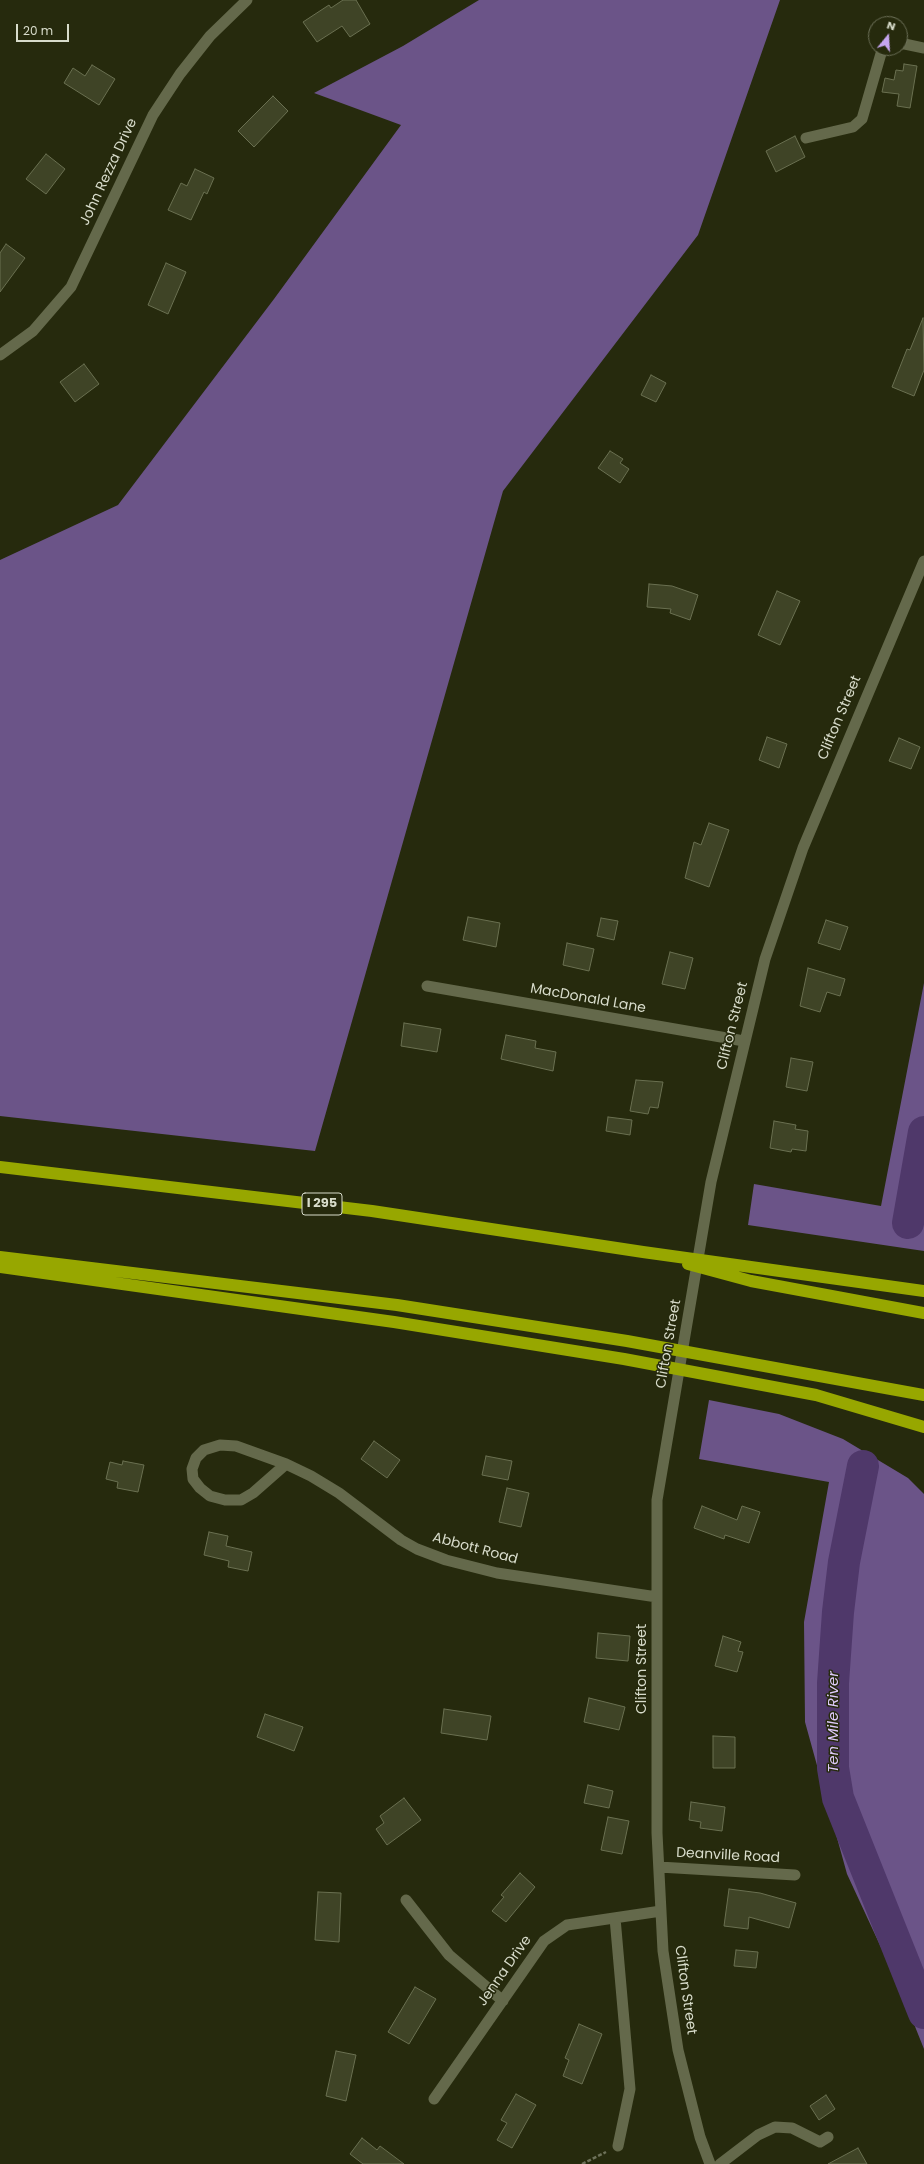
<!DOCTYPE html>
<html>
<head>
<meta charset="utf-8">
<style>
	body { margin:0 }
	#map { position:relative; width:924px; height:2164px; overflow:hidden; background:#262a0d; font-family:Poppins,sans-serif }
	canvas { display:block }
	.north { position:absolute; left:868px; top:16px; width:40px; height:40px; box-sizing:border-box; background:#262a0d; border:1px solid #6d7159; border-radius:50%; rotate:18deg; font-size:11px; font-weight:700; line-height:16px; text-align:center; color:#d8dccb }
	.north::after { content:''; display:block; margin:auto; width:14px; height:18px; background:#c6a6f0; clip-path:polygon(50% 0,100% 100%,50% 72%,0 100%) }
	.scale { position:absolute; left:16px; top:24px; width:53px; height:18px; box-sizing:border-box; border:2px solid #d8dccb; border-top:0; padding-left:5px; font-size:12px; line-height:14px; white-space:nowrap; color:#d8dccb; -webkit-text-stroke:3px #262a0d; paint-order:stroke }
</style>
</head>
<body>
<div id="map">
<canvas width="924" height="2164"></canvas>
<div class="north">N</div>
<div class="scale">20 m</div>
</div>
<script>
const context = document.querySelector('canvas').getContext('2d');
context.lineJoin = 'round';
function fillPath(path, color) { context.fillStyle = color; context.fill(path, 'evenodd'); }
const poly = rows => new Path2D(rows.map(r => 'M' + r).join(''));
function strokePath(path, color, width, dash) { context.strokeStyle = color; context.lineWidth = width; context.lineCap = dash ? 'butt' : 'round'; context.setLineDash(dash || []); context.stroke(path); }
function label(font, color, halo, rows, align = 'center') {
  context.font = font + ' Poppins,sans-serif'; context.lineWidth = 3; context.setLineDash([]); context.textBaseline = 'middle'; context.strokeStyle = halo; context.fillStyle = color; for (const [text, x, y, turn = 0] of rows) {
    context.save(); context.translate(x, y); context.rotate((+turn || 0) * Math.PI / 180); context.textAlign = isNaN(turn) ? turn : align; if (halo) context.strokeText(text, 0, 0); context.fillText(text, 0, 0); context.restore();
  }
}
fillPath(poly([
	[479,0,780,0,698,235,503,491,315,1151,0,1116,0,560,118,505,274,299,401,125,314,93,403,46],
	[924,983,924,1251,748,1225,754,1184,881,1206],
	[709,1400,779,1414,843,1439,908,1478,924,1494,924,2049,898,1984,847,1874,805,1722,804,1622,829,1482,699,1459]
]), '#6b5488');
strokePath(poly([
	[908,1223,924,1132],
	[863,1466,844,1562,838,1612,833,1683,833,1768,838,1798,924,2013]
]), '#4f386a', 32);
const building = poly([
	[343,0,356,0,370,24,350,37,342,26,317,42,303,22,329,5,331,8,343,0],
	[904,64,917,66,910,108,897,106,899,94,882,92,885,78,894,80,896,70,903,71,904,64],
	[92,65,115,79,99,105,64,83,73,68,85,76,92,65],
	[273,96,288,111,254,147,238,131,273,96],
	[795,136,805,157,776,172,766,151,795,136],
	[46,154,65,169,46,194,26,179,46,154],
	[195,169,214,178,207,194,204,192,191,220,168,210,181,183,187,186,195,169],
	[6,244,25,258,0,292,0,253,6,244],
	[166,263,186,272,168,314,148,305,166,263],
	[923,318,924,370,914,396,892,387,907,349,910,350,923,318],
	[84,364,99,384,75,402,60,382,84,364],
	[651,375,666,383,656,402,641,395,651,375],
	[610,451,623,459,620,463,629,469,620,483,598,468,610,451],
	[649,584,672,586,698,595,690,620,670,613,671,609,647,607,649,584],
	[777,591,800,601,780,645,758,635,777,591],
	[767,737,787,744,779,768,759,760,767,737],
	[899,738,920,747,911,769,889,761,899,738],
	[709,823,729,830,709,887,685,878,694,842,701,845,709,823],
	[468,917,500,923,496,947,463,940,468,917],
	[601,918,618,921,614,940,597,936,601,918],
	[826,920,848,927,840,950,818,943,826,920],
	[567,943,594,949,589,971,563,965,567,943],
	[670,952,693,958,685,989,662,984,670,952],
	[808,968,845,979,840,996,827,992,820,1012,800,1006,808,968],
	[404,1023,441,1029,437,1052,401,1046,404,1023],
	[506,1035,536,1041,535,1048,556,1052,553,1071,501,1059,506,1035],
	[791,1058,813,1062,807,1091,786,1087,791,1058],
	[636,1080,663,1082,658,1108,650,1107,648,1114,630,1111,636,1080],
	[608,1117,632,1120,630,1135,606,1131,608,1117],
	[774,1121,796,1125,795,1129,808,1131,806,1151,792,1149,791,1152,770,1148,774,1121],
	[374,1441,400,1460,387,1478,361,1459,374,1441],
	[486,1456,512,1461,508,1480,482,1475,486,1456],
	[123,1461,144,1465,138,1492,117,1488,118,1482,106,1479,110,1462,122,1465,123,1461],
	[507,1488,529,1493,521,1527,499,1522,507,1488],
	[702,1506,737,1520,742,1506,760,1512,749,1543,725,1535,724,1539,694,1528,702,1506],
	[209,1532,228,1536,226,1546,252,1552,248,1571,228,1567,229,1561,204,1555,209,1532],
	[598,1633,630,1636,628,1661,596,1658,598,1633],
	[723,1636,741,1642,738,1651,743,1652,737,1672,715,1666,723,1636],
	[589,1698,625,1707,619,1730,584,1722,589,1698],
	[444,1709,491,1716,487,1740,441,1733,444,1709],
	[265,1714,303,1727,294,1751,257,1737,265,1714],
	[713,1736,735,1737,735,1768,713,1768,713,1736],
	[588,1785,613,1791,609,1808,584,1803,588,1785],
	[404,1798,421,1820,387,1845,376,1829,384,1823,380,1816,404,1798],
	[691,1802,725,1807,722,1831,700,1828,701,1822,689,1820,691,1802],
	[608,1817,629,1821,622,1854,601,1850,608,1817],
	[520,1873,535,1887,506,1922,492,1911,504,1897,501,1895,520,1873],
	[729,1889,760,1893,796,1903,789,1928,749,1917,748,1929,724,1926,729,1889],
	[318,1892,341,1893,339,1942,315,1940,318,1892],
	[736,1950,758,1952,756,1968,734,1966,736,1950],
	[415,1987,436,1999,409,2044,388,2032,415,1987],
	[579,2024,602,2034,582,2084,563,2076,569,2060,565,2058,579,2024],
	[336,2051,356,2055,346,2101,326,2096,336,2051],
	[516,2094,536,2105,512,2148,497,2140,507,2123,501,2120,516,2094],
	[826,2095,835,2109,819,2120,810,2106,826,2095],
	[362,2138,377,2150,380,2146,404,2164,363,2164,350,2154,362,2138],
	[858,2148,867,2164,828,2164,858,2148]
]);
fillPath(building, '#3f4426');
strokePath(building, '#6a7051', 1);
strokePath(poly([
	[582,2164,606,2152]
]), '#6d7159', 2.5, [4, 2]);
strokePath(poly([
	[900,43,924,48],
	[806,138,853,127,862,119,882,50,886,48],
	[720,2164,758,2135,775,2127,792,2128,820,2142,828,2137]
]), '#64694b', 11);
strokePath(poly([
	[0,355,33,331,71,287,153,115,180,74,210,36,247,0],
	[427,986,744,1041],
	[286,1464,253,1493,241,1500,225,1500,210,1496,200,1488,193,1479,192,1469,196,1458,204,1450,220,1445,236,1446,286,1464,311,1476,339,1493,401,1540,417,1549,446,1560,497,1573,657,1597],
	[659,1867,795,1875],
	[406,1900,449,1955,503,2001],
	[615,1918,630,2089,618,2146],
	[434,2099,544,1941,567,1925,661,1911],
	[710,2164,700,2137,678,2050,663,1951,657,1833,657,1500,711,1182,765,959,803,848,924,561]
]), '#64694b', 11);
strokePath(poly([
	[0,1167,372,1211,643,1252,924,1291],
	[0,1257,397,1305,627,1341,924,1395],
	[688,1264,751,1281,924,1313],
	[0,1267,394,1322,624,1359,816,1395,924,1427]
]), '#97a700', 12);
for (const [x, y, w] of [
	[322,1204,40]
]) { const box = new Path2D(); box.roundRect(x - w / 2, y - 11, w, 22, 3); context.fillStyle = '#262a0d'; context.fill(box); strokePath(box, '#d8dccb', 1); }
label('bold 13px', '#d8dccb', null, [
	["I 295",322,1204]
]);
label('14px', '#d8dccb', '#262a0d', [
	["John Rezza Drive",109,172,-65],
	["Clifton Street",840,718,-67],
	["MacDonald Lane",588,999,10],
	["Clifton Street",733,1026,-76],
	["Clifton Street",669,1344,-80],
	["Abbott Road",475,1549,15],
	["Clifton Street",642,1669,-90],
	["Deanville Road",728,1856,3],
	["Jenna Drive",505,1971,-55],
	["Clifton Street",685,1990,82]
]);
label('italic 15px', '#decafa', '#262a0d', [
	["Ten Mile River",834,1722,-90]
]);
</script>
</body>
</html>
